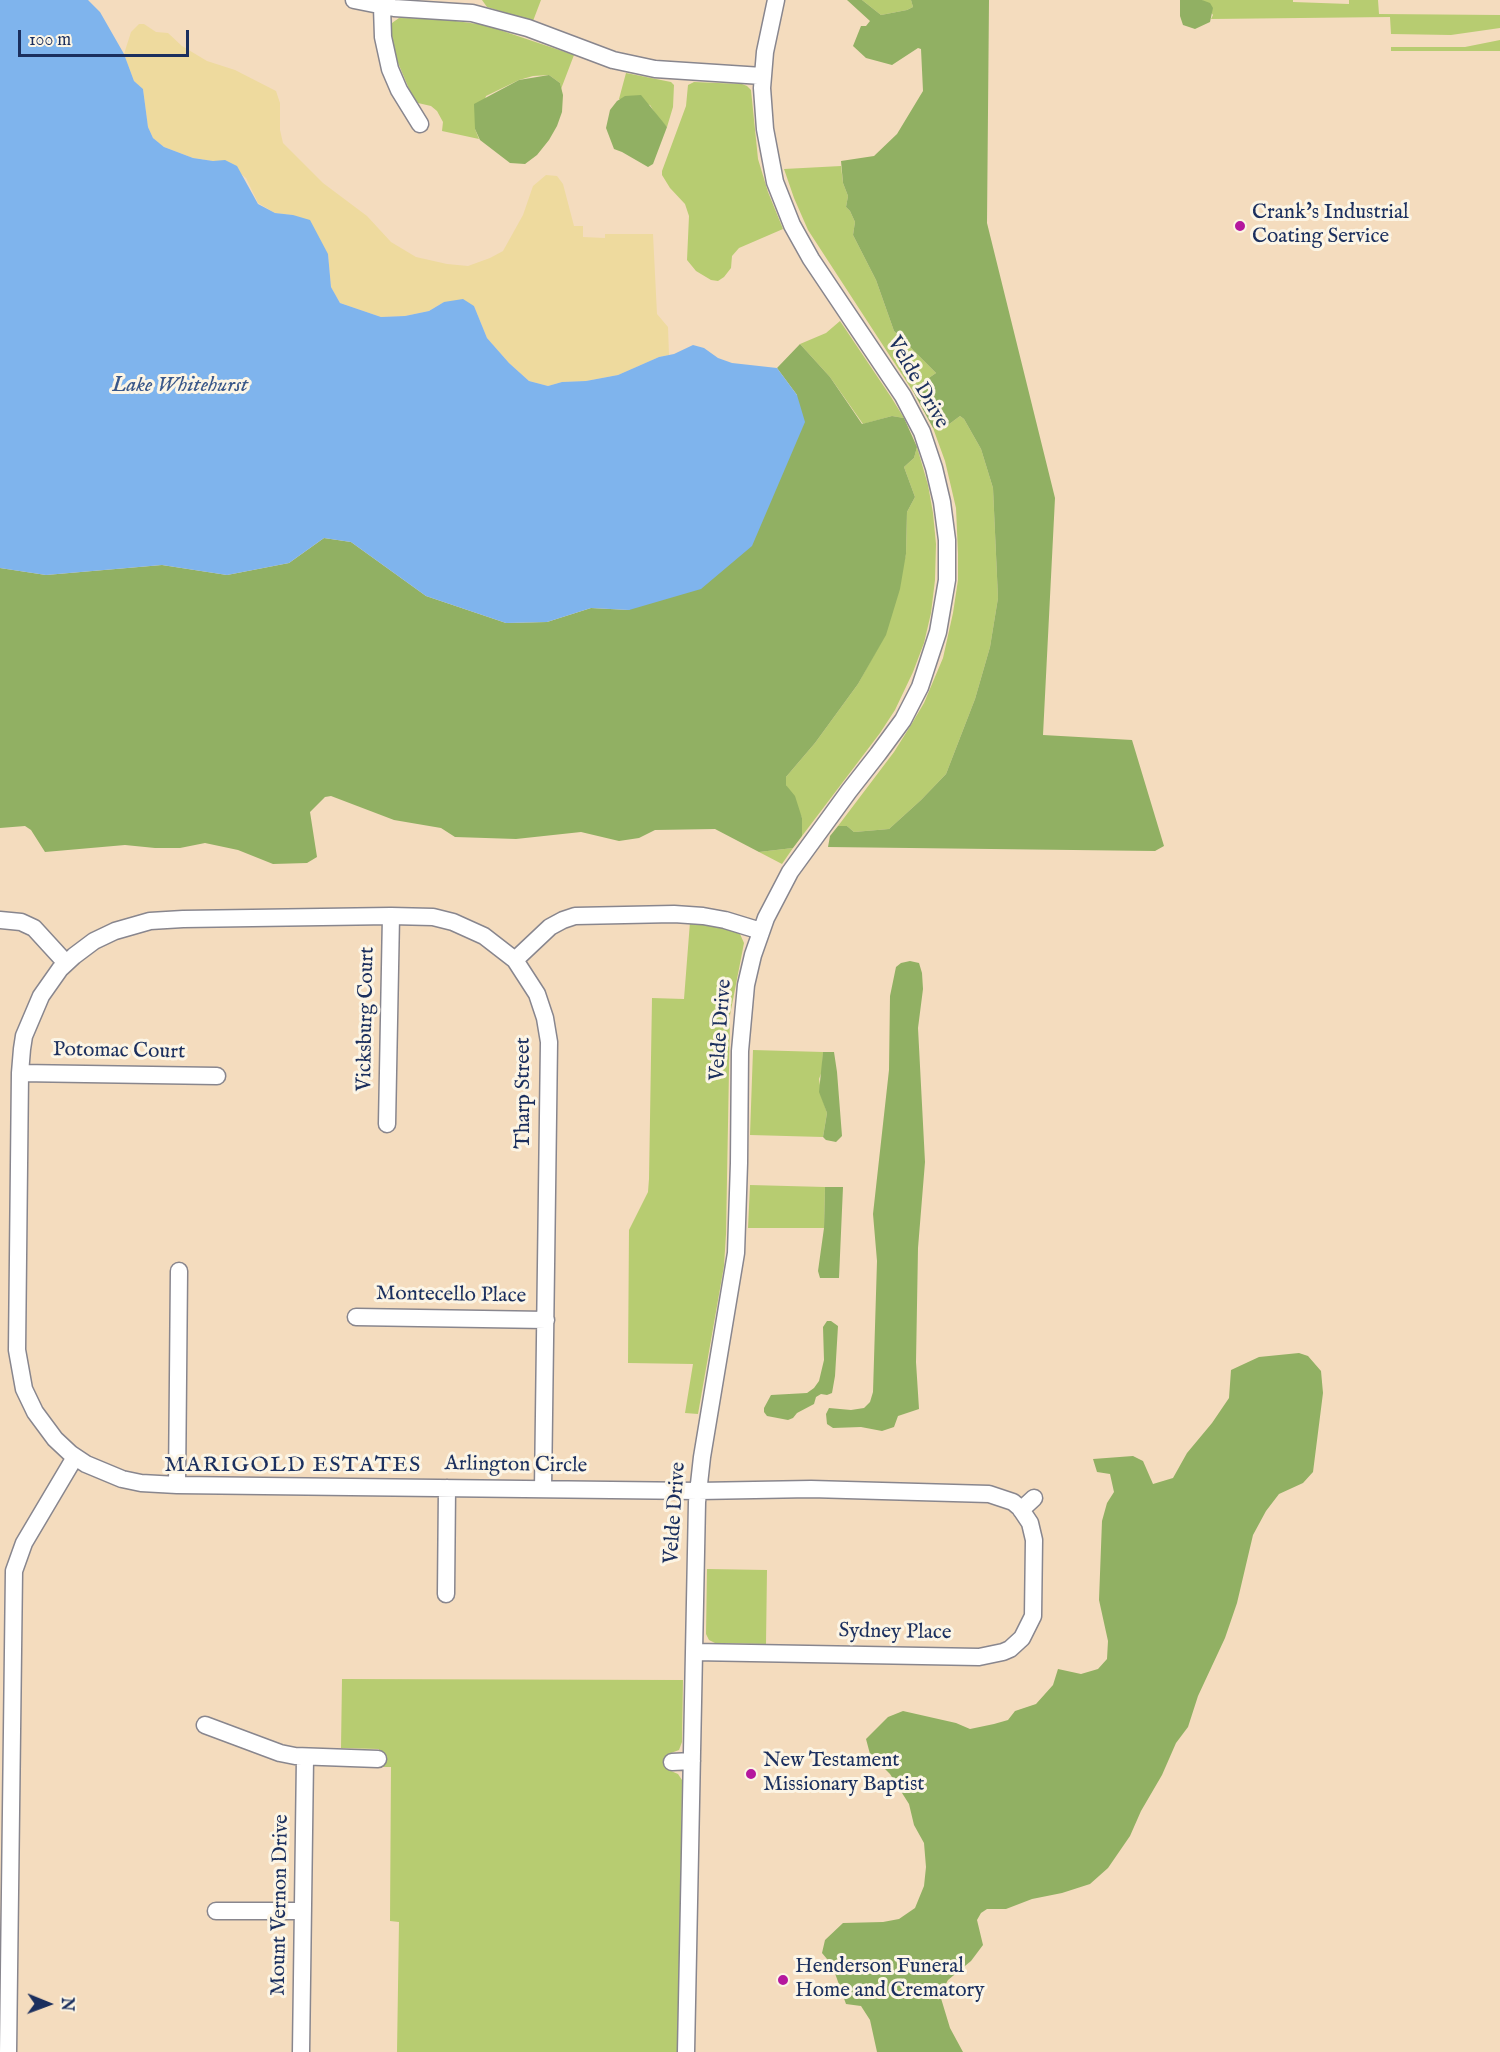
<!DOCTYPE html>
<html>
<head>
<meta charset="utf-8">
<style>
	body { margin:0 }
	#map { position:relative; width:1500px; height:2052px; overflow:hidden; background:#f4dcbe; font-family:"IM FELL English",serif }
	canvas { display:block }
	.north { position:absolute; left:18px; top:1974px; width:60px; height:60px; -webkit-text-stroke:4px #fcf5e5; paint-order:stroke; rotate:91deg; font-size:16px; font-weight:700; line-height:24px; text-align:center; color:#1b2f5e }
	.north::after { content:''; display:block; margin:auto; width:21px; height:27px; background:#1b2f5e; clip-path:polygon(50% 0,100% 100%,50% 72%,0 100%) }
	.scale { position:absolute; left:18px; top:30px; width:171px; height:27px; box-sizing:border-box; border:3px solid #1b2f5e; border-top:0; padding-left:8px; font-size:18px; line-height:21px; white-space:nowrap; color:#1b2f5e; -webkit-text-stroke:4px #fcf5e5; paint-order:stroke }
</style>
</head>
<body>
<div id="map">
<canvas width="1500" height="2052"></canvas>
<div class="north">N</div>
<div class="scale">100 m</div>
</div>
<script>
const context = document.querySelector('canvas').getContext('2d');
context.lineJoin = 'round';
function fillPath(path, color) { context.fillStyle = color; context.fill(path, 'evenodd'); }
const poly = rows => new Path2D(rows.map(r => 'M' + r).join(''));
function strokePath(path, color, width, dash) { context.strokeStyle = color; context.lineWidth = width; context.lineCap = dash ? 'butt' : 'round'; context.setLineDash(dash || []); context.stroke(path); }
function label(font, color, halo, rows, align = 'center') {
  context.font = font + ' "IM FELL English",serif'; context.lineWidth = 6; context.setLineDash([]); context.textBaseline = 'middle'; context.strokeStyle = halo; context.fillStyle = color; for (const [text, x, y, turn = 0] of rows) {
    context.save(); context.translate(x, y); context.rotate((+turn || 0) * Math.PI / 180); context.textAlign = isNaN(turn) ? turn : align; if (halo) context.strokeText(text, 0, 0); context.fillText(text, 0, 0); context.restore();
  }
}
fillPath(poly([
	[482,0,541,0,533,21,487,7],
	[862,0,911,0,913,7,907,10,881,15],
	[1202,0,1293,0,1293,2,1349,4,1349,0,1378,0,1379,14,1500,15,1500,28,1451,35,1391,34,1390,17,1211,19,1213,15],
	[399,18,441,19,485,25,574,55,561,89,560,83,549,75,533,76,519,80,486,96,475,129,479,139,442,131,443,122,437,111,431,106,418,103,412,96,396,58,392,36,392,23],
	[1500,40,1500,51,1391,51,1391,47,1465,47],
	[626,73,671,82,674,85,673,107,667,127,658,118,650,105,619,99],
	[694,82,742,84,747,86,751,90,758,159,768,192,783,229,739,248,732,256,731,268,724,277,718,281,711,280,696,271,687,260,689,216,685,204,670,188,662,175,662,171,686,106,688,85],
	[841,166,843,183,848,196,846,207,850,211,855,222,853,235,876,280,894,331,936,373,923,382,914,393,808,230,794,198,784,169],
	[840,321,891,397,904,418,892,416,863,424,830,377,800,344,826,333],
	[960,416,964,419,981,449,993,488,998,598,990,647,975,699,946,774,921,800,889,829,854,832,847,826,838,826,894,752,911,725,924,703,943,658,953,613,958,580,958,554,956,508,945,461,933,428,948,425],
	[917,447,928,485,933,513,936,544,935,580,931,613,924,643,913,672,895,710,880,733,802,836,802,818,786,785,786,777,815,743,858,684,885,635,906,554,907,512,915,497,904,467,914,458],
	[793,848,782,864,759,852],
	[690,922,719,927,736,932,740,934,744,943,730,1015,726,1234,724,1266,698,1414,685,1413,693,1364,628,1363,629,1230,648,1192,649,1179,652,998,684,999],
	[753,1050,823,1052,822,1071,819,1079,822,1098,827,1113,823,1137,750,1135],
	[750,1185,825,1187,824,1228,748,1228],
	[707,1569,767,1570,766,1644,715,1643,709,1640,706,1634],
	[342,1679,683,1680,682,1742,679,1750,671,1753,671,1771,678,1774,682,1780,679,2052,397,2052,399,1922,390,1921,391,1767,379,1767,379,1749,341,1748]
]), '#b7cc71');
fillPath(poly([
	[847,0,862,0,881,15,907,10,913,7,911,0,989,0,987,223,1055,498,1043,735,1132,740,1164,846,1155,851,828,847,830,836,838,826,847,826,854,832,889,829,921,800,946,774,975,699,990,647,998,598,993,488,981,449,964,419,960,416,948,425,933,428,914,393,923,382,936,373,894,331,876,280,853,235,855,222,850,211,846,207,848,196,843,183,841,161,874,156,897,134,923,91,921,49,918,48,892,65,866,58,853,46,861,26,866,26,870,21],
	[1180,0,1202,0,1210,3,1213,8,1210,22,1195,29,1183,25,1180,16],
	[549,75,560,83,563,95,562,112,557,126,549,140,537,155,525,164,510,163,480,140,475,129,474,104,519,80],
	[641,95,667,127,653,164,648,167,622,152,614,149,606,128,610,110,617,101,625,96],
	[800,344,830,377,862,424,892,416,904,418,917,447,914,458,904,467,915,497,907,512,906,554,900,589,886,635,858,684,815,743,786,777,786,785,795,796,802,818,802,836,793,848,759,852,715,829,655,830,639,838,619,841,581,832,516,839,455,837,441,828,394,820,331,796,325,797,310,812,317,857,307,863,273,864,238,850,205,843,180,848,155,848,125,845,45,852,31,830,25,826,0,828,0,568,46,575,162,565,227,575,289,563,324,538,351,542,426,596,506,623,547,622,591,608,629,610,797,395,777,368],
	[910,961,919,963,922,973,923,989,918,1028,925,1162,918,1248,916,1362,919,1409,898,1416,894,1427,882,1431,861,1427,833,1428,827,1424,826,1414,829,1408,851,1410,864,1408,870,1402,873,1392,877,1261,873,1214,889,1070,890,996,896,967,901,963],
	[823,1052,834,1052,837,1072,842,1136,836,1142,826,1140,823,1137,827,1113,819,1092],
	[825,1187,843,1187,839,1278,820,1278,818,1271,824,1228],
	[827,1321,831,1321,838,1326,835,1376,832,1393,827,1395,821,1394,816,1397,814,1404,797,1413,793,1418,788,1420,767,1416,764,1412,764,1408,771,1395,807,1393,814,1388,819,1381,824,1360,823,1327],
	[1299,1353,1308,1356,1321,1371,1323,1393,1313,1472,1303,1483,1279,1494,1266,1511,1253,1535,1237,1603,1225,1638,1198,1696,1188,1727,1176,1743,1162,1775,1141,1811,1130,1836,1108,1868,1090,1884,1062,1893,1032,1899,1006,1909,987,1909,981,1913,977,1920,983,1945,971,1961,948,1980,940,1995,950,2028,963,2052,877,2052,870,2020,861,2006,846,2004,832,1965,822,1953,825,1940,843,1923,883,1922,899,1919,915,1908,924,1886,926,1867,924,1843,914,1825,909,1804,890,1774,870,1754,866,1739,888,1717,903,1711,956,1723,970,1729,994,1724,1008,1720,1015,1711,1036,1704,1053,1685,1058,1669,1081,1674,1098,1669,1107,1659,1108,1641,1099,1600,1102,1521,1107,1503,1114,1492,1110,1474,1097,1472,1093,1459,1133,1456,1143,1461,1153,1484,1173,1478,1187,1453,1212,1423,1229,1398,1231,1370,1259,1357]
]), '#91b063');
fillPath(poly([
	[139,24,144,24,156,32,168,33,182,46,207,61,235,70,276,91,280,103,280,130,283,143,323,183,367,216,391,242,416,257,447,264,468,266,490,258,503,251,523,215,533,186,546,175,557,176,563,184,574,226,583,226,583,237,605,238,605,234,653,234,657,314,668,327,669,355,659,357,618,375,586,381,562,382,548,386,529,381,509,363,487,338,474,306,444,302,429,311,405,316,381,317,340,303,331,287,328,254,293,215,275,213,258,203,246,178,225,161,213,161,193,158,164,147,153,138,148,127,143,89,134,81,124,54,131,32]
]), '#eeda9e');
fillPath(poly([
	[0,0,88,0,100,12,124,54,134,81,143,89,148,127,153,138,164,147,193,158,213,161,225,160,237,166,258,204,275,213,293,215,310,220,328,254,331,287,340,303,381,317,405,316,429,311,444,302,463,299,474,306,487,338,509,363,529,381,548,386,562,382,586,381,618,375,659,357,674,354,693,345,704,348,718,358,732,363,777,368,797,395,805,422,752,546,701,589,629,610,591,608,547,622,506,623,426,596,351,542,324,538,289,563,227,575,162,565,46,575,0,568]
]), '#7fb4ed');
const minor = poly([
	[354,0,394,8,472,13,528,28,613,60,655,69,762,76],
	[382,7,383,37,390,69,399,90,420,124],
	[0,920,21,922,34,928,66,963],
	[515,960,550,927,563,920,575,916,674,914,703,916,725,920,761,931],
	[20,1073,217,1076],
	[387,1124,391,916],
	[356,1317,546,1320],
	[177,1485,179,1271],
	[543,1489,549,1042,545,1018,537,994,515,960,484,936,453,922,433,917,391,916,183,919,150,921,115,931,94,941,74,956,60,969,41,996,24,1036,22,1049,20,1073,17,1350,24,1389,35,1412,55,1439,71,1454,86,1464,122,1479,141,1483,177,1485,698,1491,811,1489,989,1494,1013,1502,1020,1508,1030,1523,1034,1540,1033,1616,1022,1638,1010,1649,1003,1652,979,1657,694,1652],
	[1021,1510,1034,1498],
	[446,1594,447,1488],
	[205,1725,280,1753,295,1756,378,1759],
	[672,1762,692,1761],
	[216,1911,303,1911],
	[8,2052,14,1571,24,1543,75,1457],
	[301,2052,305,1758],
	[686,2052,697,1502,702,1457,736,1253,739,1163,740,1051,746,985,753,955,766,918,790,872,849,791,878,754,903,720,920,687,938,632,947,580,947,540,942,502,934,468,922,432,903,396,811,259,792,225,775,182,765,129,762,88,765,52,776,0]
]);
strokePath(minor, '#88868e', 19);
strokePath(minor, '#fff', 16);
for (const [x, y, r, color] of [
	[1240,226,6,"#b5179e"],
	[751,1774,6,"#b5179e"],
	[783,1980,6,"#b5179e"]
]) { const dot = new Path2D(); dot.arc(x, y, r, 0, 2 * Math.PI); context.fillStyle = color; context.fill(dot); strokePath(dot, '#fcf5e5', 2); }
label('21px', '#1b2f5e', '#fcf5e5', [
	["Crank's Industrial",1252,214],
	["Coating Service",1252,238],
	["New Testament",763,1762],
	["Missionary Baptist",763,1786],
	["Henderson Funeral",795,1968],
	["Home and Crematory",795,1992]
], 'left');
label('21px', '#1b2f5e', '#fcf5e5', [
	["Velde Drive",917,383,60],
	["Vicksburg Court",367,1019,-89],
	["Velde Drive",722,1030,-86],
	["Potomac Court",119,1052,1],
	["Tharp Street",525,1093,-90],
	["Montecello Place",451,1296,1],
	["Arlington Circle",516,1466,1],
	["Velde Drive",676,1513,-86],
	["Sydney Place",895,1633,1],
	["Mount Vernon Drive",281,1905,-89]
]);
label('italic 22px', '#395789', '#fcf5e5', [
	["Lake Whitehurst",180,386]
]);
context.letterSpacing = '1.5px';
label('22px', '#1b2f5e', '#fcf5e5', [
	["MARIGOLD ESTATES",293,1466]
]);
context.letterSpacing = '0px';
</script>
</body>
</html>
